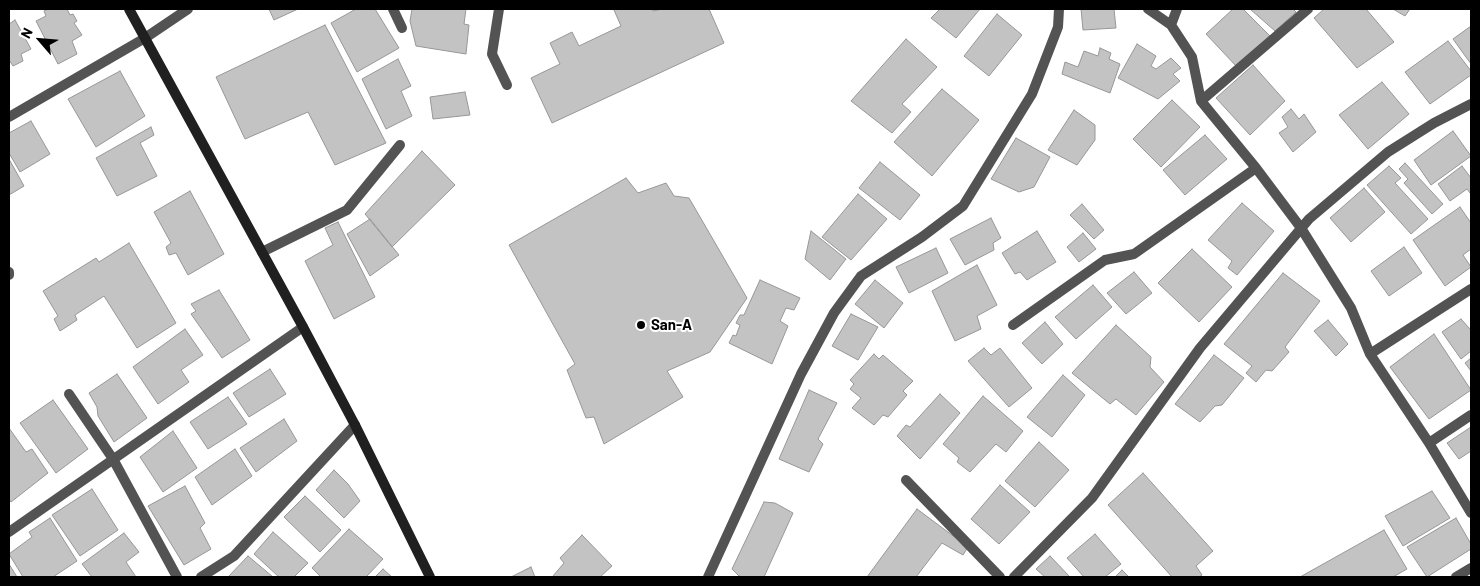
<!DOCTYPE html>
<html>
<head>
<meta charset="utf-8">
<style>
	body { margin:0 }
	#map { position:relative; width:1480px; height:586px; overflow:hidden; background:#fff; font-family:Barlow,sans-serif }
	canvas { display:block }
	.frame { position:absolute; inset:0; border:10px solid #000; pointer-events:none }
	.north { position:absolute; left:15px; top:15px; width:50px; height:50px; -webkit-text-stroke:4px #fff; paint-order:stroke; rotate:297deg; font-size:14px; font-weight:700; line-height:20px; text-align:center; color:#000 }
	.north::after { content:''; display:block; margin:auto; width:18px; height:22px; background:#000; clip-path:polygon(50% 0,100% 100%,50% 72%,0 100%) }
</style>
</head>
<body>
<div id="map">
<canvas width="1480" height="586"></canvas>
<div class="frame"></div>
<div class="north">N</div>
</div>
<script>
const context = document.querySelector('canvas').getContext('2d');
context.lineJoin = 'round';
function fillPath(path, color) { context.fillStyle = color; context.fill(path, 'evenodd'); }
const poly = rows => new Path2D(rows.map(r => 'M' + r).join(''));
function strokePath(path, color, width, dash) { context.strokeStyle = color; context.lineWidth = width; context.lineCap = dash ? 'butt' : 'round'; context.setLineDash(dash || []); context.stroke(path); }
function label(font, color, halo, rows, align = 'center') {
  context.font = font + ' Barlow,sans-serif'; context.lineWidth = 4; context.setLineDash([]); context.textBaseline = 'middle'; context.strokeStyle = halo; context.fillStyle = color; for (const [text, x, y, turn = 0] of rows) {
    context.save(); context.translate(x, y); context.rotate((+turn || 0) * Math.PI / 180); context.textAlign = isNaN(turn) ? turn : align; if (halo) context.strokeText(text, 0, 0); context.fillText(text, 0, 0); context.restore();
  }
}
const building = poly([
	[48,9,67,9,70,15,73,14,77,21,74,23,82,35,72,41,77,54,58,64,36,21,46,16,44,11,48,9],
	[269,9,298,9,274,20,269,9],
	[356,9,375,9,399,48,357,72,331,23,356,9],
	[412,9,466,9,464,24,469,25,466,54,416,46,410,21,412,9],
	[617,9,652,9,653,11,662,9,709,9,724,43,552,123,531,78,560,64,550,43,572,32,579,46,621,26,614,10,617,9],
	[940,9,980,9,956,38,931,18,940,9],
	[1081,9,1114,9,1116,28,1083,30,1081,9],
	[1233,9,1243,9,1270,36,1237,67,1206,34,1233,9],
	[1250,9,1293,9,1296,12,1275,31,1250,9],
	[1324,9,1366,9,1394,42,1357,68,1314,18,1324,9],
	[1393,9,1410,9,1405,16,1393,9],
	[997,14,1022,35,989,76,964,56,997,14],
	[15,20,31,49,21,54,23,61,13,66,9,60,9,24,15,20],
	[325,25,386,143,335,165,308,112,245,139,216,77,325,25],
	[1471,26,1471,64,1453,39,1471,26],
	[906,39,937,67,902,104,911,112,892,133,851,101,906,39],
	[1448,41,1471,71,1471,75,1430,104,1405,72,1448,41],
	[1137,44,1156,56,1151,66,1156,69,1171,58,1181,68,1173,74,1180,81,1158,99,1118,78,1137,44],
	[1100,48,1111,53,1109,59,1120,64,1110,93,1062,74,1065,62,1078,67,1084,51,1098,56,1100,48],
	[398,59,411,86,401,91,412,116,386,129,362,79,398,59],
	[1253,65,1285,101,1250,135,1216,98,1253,65],
	[120,71,145,116,96,147,68,99,120,71],
	[1382,82,1409,114,1368,149,1339,115,1382,82],
	[942,89,979,120,932,176,894,142,942,89],
	[465,92,470,115,433,119,430,97,465,92],
	[1172,100,1200,127,1161,167,1133,139,1172,100],
	[1291,109,1299,119,1304,114,1316,132,1293,152,1279,133,1288,127,1282,117,1291,109],
	[1074,110,1095,125,1095,140,1077,165,1048,150,1074,110],
	[31,121,50,154,20,172,9,153,9,133,31,121],
	[151,127,154,135,140,143,157,176,117,196,96,158,151,127],
	[1453,131,1471,156,1431,185,1414,160,1453,131],
	[1205,135,1227,159,1185,195,1163,170,1205,135],
	[1016,138,1050,157,1034,187,1019,192,991,179,1016,138],
	[422,151,455,185,392,247,365,214,422,151],
	[9,159,24,186,9,195,9,159],
	[880,162,920,195,900,220,859,188,880,162],
	[1405,163,1443,204,1432,214,1404,183,1408,179,1399,169,1405,163],
	[1389,166,1401,178,1395,183,1428,219,1411,234,1367,185,1389,166],
	[1462,166,1471,178,1471,192,1470,193,1467,189,1450,201,1438,184,1462,166],
	[626,178,638,193,666,183,674,196,689,198,747,298,710,352,667,371,683,397,604,444,594,417,586,418,567,370,575,364,509,245,626,178],
	[1364,188,1385,212,1351,242,1330,218,1364,188],
	[190,191,224,254,188,275,176,253,169,255,166,247,171,243,154,212,190,191],
	[858,194,887,219,851,260,822,237,858,194],
	[1242,203,1274,231,1237,275,1228,268,1232,261,1208,240,1242,203],
	[1082,204,1104,230,1094,239,1070,215,1082,204],
	[1460,207,1471,223,1471,249,1463,255,1471,267,1445,286,1413,240,1460,207],
	[991,218,1001,238,993,243,994,250,965,265,950,239,991,218],
	[370,219,399,255,370,276,347,234,370,219],
	[338,222,375,297,334,319,305,261,333,245,325,228,338,222],
	[811,231,846,259,830,280,805,259,811,231],
	[1037,231,1056,262,1027,280,1020,272,1015,274,1002,253,1037,231],
	[1083,233,1096,249,1079,262,1067,247,1083,233],
	[129,243,176,323,137,348,104,296,75,315,77,320,60,331,54,319,58,316,43,291,96,258,99,262,129,243],
	[1404,247,1422,273,1389,296,1371,271,1404,247],
	[936,248,948,273,909,293,896,267,936,248],
	[1192,249,1232,287,1199,322,1158,283,1192,249],
	[977,265,997,305,977,316,981,329,955,341,932,291,977,265],
	[1134,272,1152,293,1126,314,1107,293,1134,272],
	[1283,273,1320,301,1285,347,1289,352,1272,371,1266,370,1256,382,1246,373,1252,366,1224,344,1283,273],
	[760,280,800,298,794,310,786,308,780,321,788,326,772,364,729,343,733,335,736,336,740,325,736,323,740,315,744,315,760,280],
	[875,280,903,303,884,328,855,304,875,280],
	[1093,285,1112,307,1076,339,1055,317,1093,285],
	[219,290,250,340,222,358,191,314,196,311,191,304,219,290],
	[851,314,878,327,858,360,832,346,851,314],
	[1461,319,1470,329,1471,328,1471,351,1461,359,1442,332,1461,319],
	[1328,320,1348,344,1336,356,1314,331,1328,320],
	[1045,322,1063,344,1042,364,1022,343,1045,322],
	[1116,325,1151,357,1150,367,1164,382,1136,415,1116,399,1110,404,1072,373,1116,325],
	[185,329,203,355,181,370,189,382,158,404,133,367,185,329],
	[1434,334,1471,390,1429,419,1390,367,1434,334],
	[984,348,991,355,1000,348,1032,388,1009,407,968,361,984,348],
	[874,354,879,359,883,355,913,381,903,391,907,395,888,417,883,415,874,425,852,408,861,398,850,389,854,384,850,380,874,354],
	[1214,355,1244,378,1222,405,1215,406,1200,422,1175,404,1214,355],
	[1471,358,1471,371,1465,363,1471,358],
	[270,369,286,394,249,417,233,393,270,369],
	[117,374,147,418,114,442,98,416,97,407,89,393,117,374],
	[1063,375,1085,395,1052,437,1027,417,1063,375],
	[809,390,837,403,818,439,823,444,809,472,779,459,809,390],
	[940,394,960,413,920,459,897,436,906,425,910,427,940,394],
	[983,396,1023,431,1006,452,996,444,970,472,957,462,959,458,943,444,983,396],
	[228,397,247,424,208,449,190,422,228,397],
	[53,400,88,449,56,473,20,423,53,400],
	[284,419,297,441,256,472,240,448,284,419],
	[1471,427,1471,451,1459,459,1447,443,1471,427],
	[9,428,26,452,32,449,48,473,11,502,9,499,9,428],
	[173,431,197,468,163,492,140,457,173,431],
	[1039,442,1069,470,1035,507,1005,481,1039,442],
	[235,449,252,476,212,505,195,477,235,449],
	[334,470,348,484,360,501,344,518,316,490,334,470],
	[1143,473,1213,551,1196,566,1202,575,1199,577,1172,577,1108,505,1143,473],
	[1000,485,1030,512,999,544,971,519,1000,485],
	[185,486,205,523,200,528,211,549,184,565,148,506,185,486],
	[92,489,118,530,80,556,52,515,92,489],
	[1432,491,1450,518,1403,546,1385,516,1432,491],
	[305,496,341,530,320,552,284,517,305,496],
	[764,502,775,503,793,513,764,577,743,577,739,576,732,569,764,502],
	[917,509,968,547,963,555,942,543,916,577,867,577,917,509],
	[50,518,77,561,53,577,23,577,9,554,32,537,29,532,50,518],
	[1456,518,1471,544,1471,549,1427,577,1407,547,1456,518],
	[349,529,383,559,366,577,321,577,312,568,349,529],
	[1384,530,1407,569,1393,577,1300,577,1384,530],
	[273,532,308,563,294,577,279,577,254,554,273,532],
	[124,533,139,552,126,562,136,577,92,577,82,564,124,533],
	[1095,534,1121,564,1105,577,1084,577,1067,558,1095,534],
	[582,535,612,566,600,577,554,577,553,576,564,563,560,558,582,535],
	[248,556,273,577,228,577,248,556],
	[1050,556,1070,577,1045,577,1036,569,1050,556],
	[9,564,17,577,9,577,9,564],
	[531,567,535,577,511,577,531,567],
	[383,569,392,577,375,577,383,569],
	[1122,570,1129,577,1115,577,1122,570]
]);
fillPath(building, '#c3c3c3');
strokePath(building, '#979797', 1);
strokePath(poly([
	[393,9,402,28],
	[499,9,492,54,507,85],
	[1148,9,1171,25],
	[1177,9,1171,25,1192,57,1201,101,1256,168,1301,228,1351,308,1370,354,1429,443,1471,513],
	[1201,101,1308,9],
	[9,117,145,38,188,9],
	[262,252,347,210,400,145],
	[9,272,9,275],
	[1013,325,1105,260,1134,254,1256,168],
	[1370,354,1471,289],
	[69,394,113,459,177,577],
	[1429,443,1471,415],
	[906,480,1000,577],
	[9,532,303,327],
	[201,577,234,556,355,425],
	[708,577,801,374,834,313,861,276,922,237,963,206,1032,94,1058,27,1059,9],
	[1014,577,1092,498,1200,348,1309,219,1388,152,1434,123,1471,104],
	[1456,577,1471,568]
]), '#535353', 10);
strokePath(poly([
	[129,9,303,327,355,425,430,577]
]), '#202020', 10);
for (const [x, y, r, color] of [
	[641,325,5,"#000"]
]) { const dot = new Path2D(); dot.arc(x, y, r, 0, 2 * Math.PI); context.fillStyle = color; context.fill(dot); strokePath(dot, '#fff', 2); }
label('bold 15px', '#000', '#fff', [
	["San-A",651,325]
], 'left');
</script>
</body>
</html>
